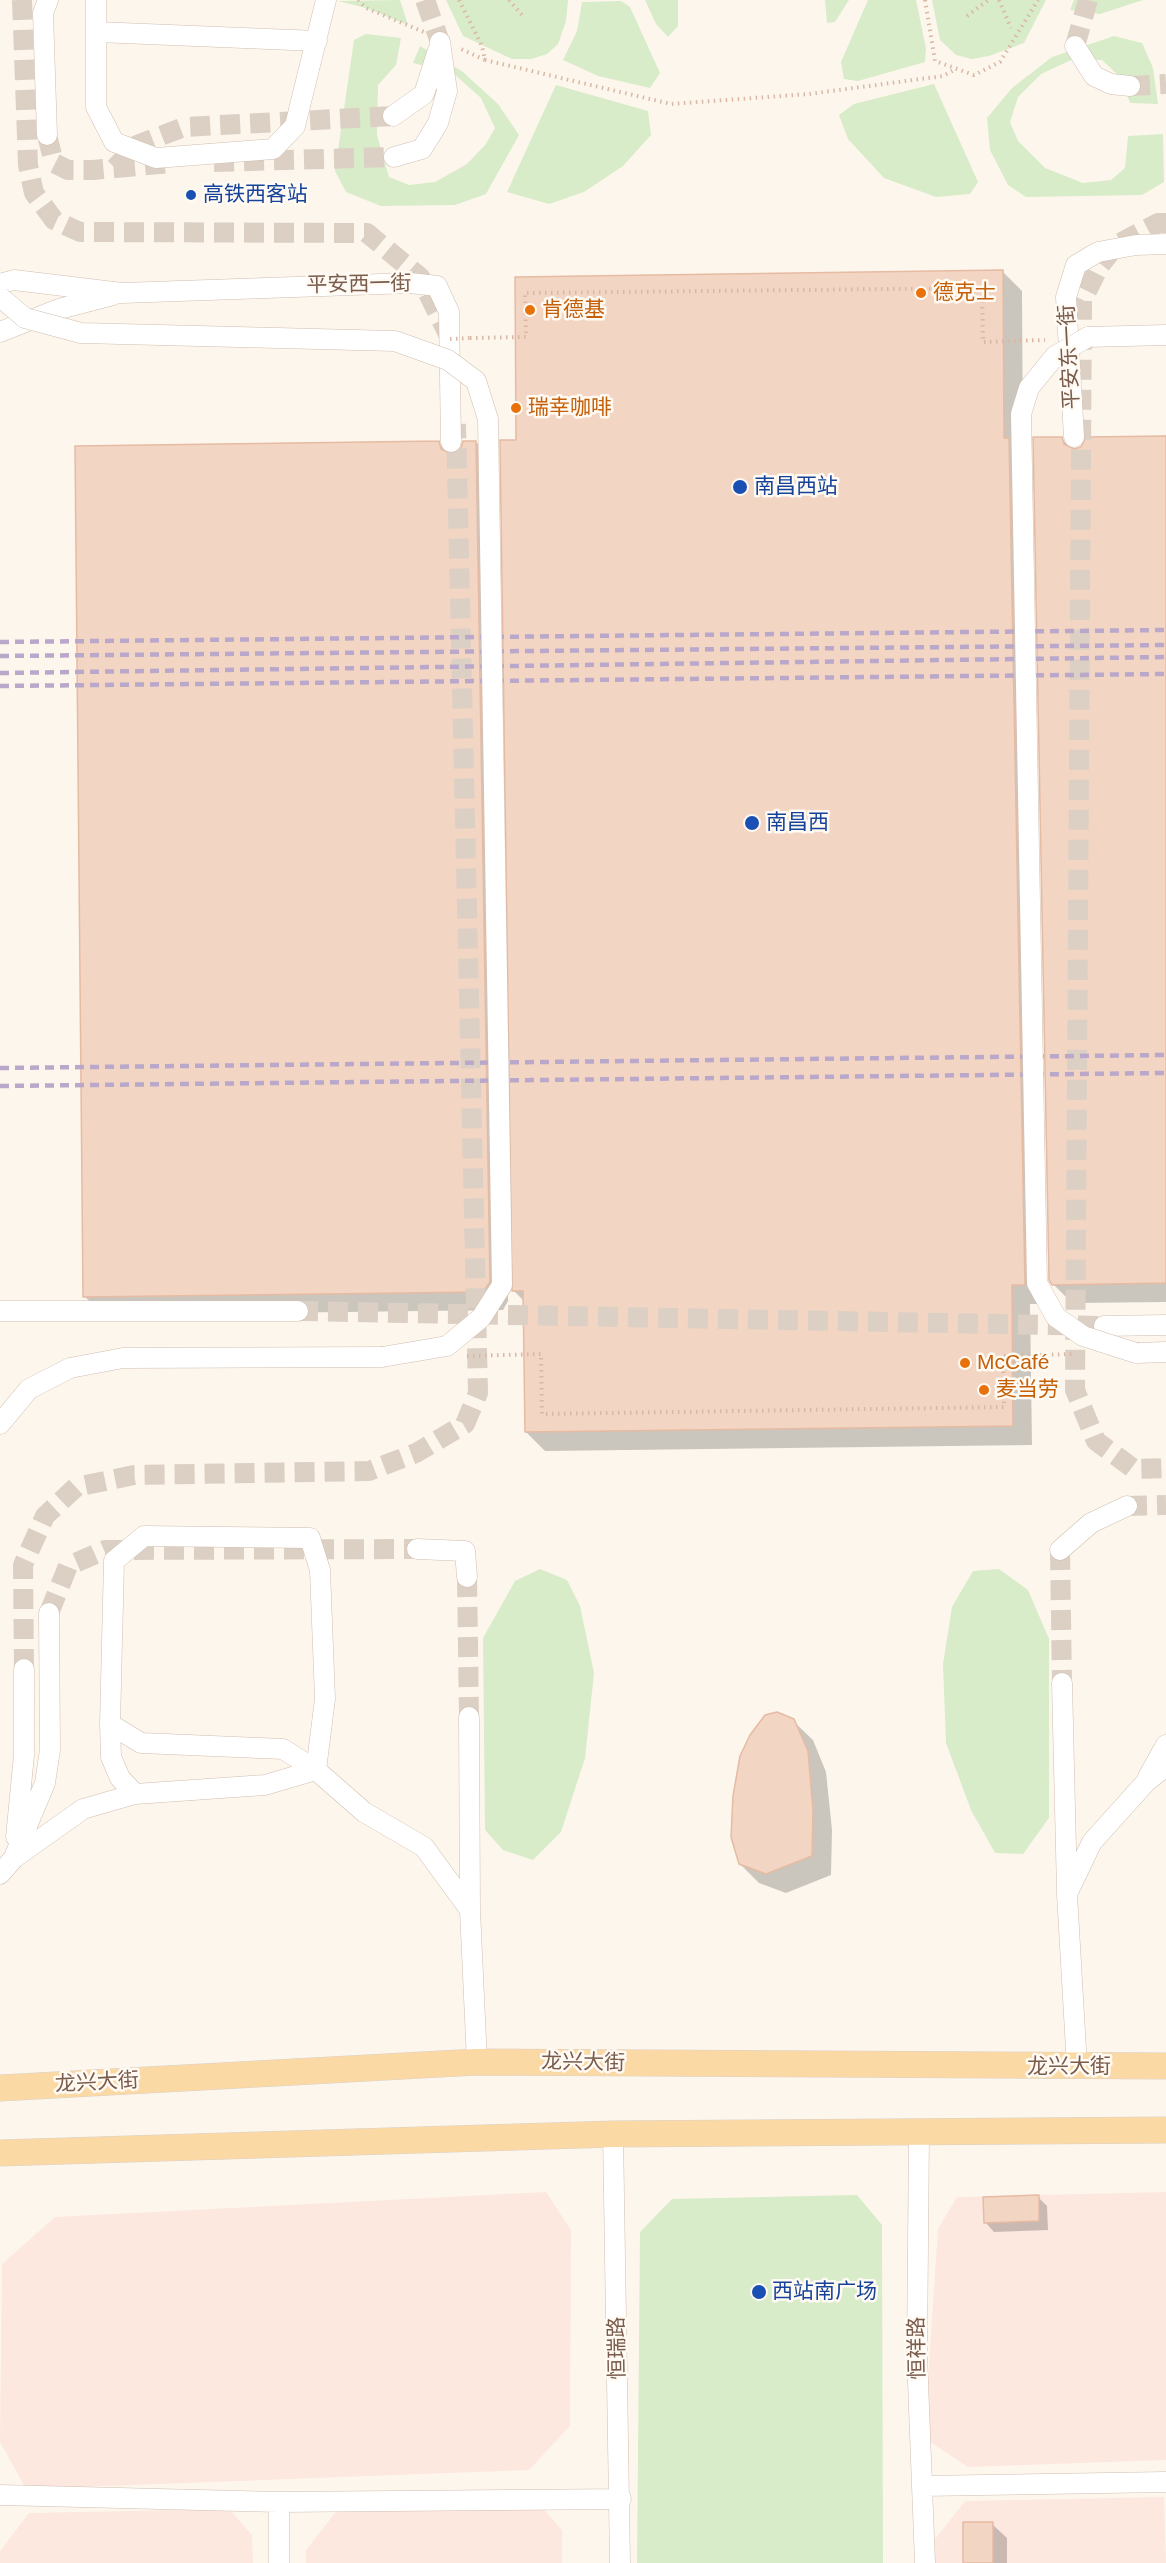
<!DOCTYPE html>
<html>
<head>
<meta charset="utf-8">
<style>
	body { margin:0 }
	canvas { display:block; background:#fdf6ec }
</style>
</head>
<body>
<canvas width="1166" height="2563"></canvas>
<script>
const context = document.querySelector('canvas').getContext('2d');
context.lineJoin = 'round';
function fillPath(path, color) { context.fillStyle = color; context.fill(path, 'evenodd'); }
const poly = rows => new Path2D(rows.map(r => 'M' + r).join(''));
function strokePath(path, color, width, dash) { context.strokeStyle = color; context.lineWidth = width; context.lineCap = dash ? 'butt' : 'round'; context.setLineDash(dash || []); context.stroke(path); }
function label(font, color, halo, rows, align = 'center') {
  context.font = font + ' Helvetica,"Noto Sans SC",sans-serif'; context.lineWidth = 5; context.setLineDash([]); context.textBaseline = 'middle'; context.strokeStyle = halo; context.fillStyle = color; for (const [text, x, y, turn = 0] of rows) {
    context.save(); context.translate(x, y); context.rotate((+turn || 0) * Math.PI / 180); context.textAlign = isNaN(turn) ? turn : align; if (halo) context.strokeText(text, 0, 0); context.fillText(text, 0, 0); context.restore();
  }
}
fillPath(poly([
	[546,2192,571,2230,570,2426,529,2470,26,2489,0,2442,2,2264,55,2217],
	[1166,2192,1166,2460,968,2467,924,2438,938,2229,957,2197],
	[1164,2497,1166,2563,932,2563,932,2543,965,2501],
	[538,2503,562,2530,562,2563,306,2563,306,2550,339,2508],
	[229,2509,252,2535,253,2563,0,2563,0,2551,29,2513]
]), '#fde8e0');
fillPath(poly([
	[400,0,408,25,366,8,338,1],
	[446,0,568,0,566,21,558,44,547,54,531,59,512,59,463,36],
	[645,0,678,0,678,26,668,37,656,24],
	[825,0,849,0,835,22,827,23],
	[868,0,916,0,926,48,925,62,858,81,844,79,841,62],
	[932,0,1046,0,1024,43,989,56,972,59,956,55,940,40],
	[1074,0,1143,0,1100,14,1070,10],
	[621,1,630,7,660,73,650,88,598,76,563,60,577,31,582,2],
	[366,34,401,38,396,65,378,85,377,135,389,177,409,185,435,182,467,164,486,144,495,128,481,98,453,73,413,63,420,46,463,72,498,104,519,135,486,194,455,205,381,206,346,192,335,171,354,40],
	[1114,36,1142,43,1153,68,1158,104,1130,103,1121,78,1102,60,1071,60,1041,74,1018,97,1010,122,1018,141,1045,168,1083,183,1111,180,1125,168,1128,136,1163,134,1164,182,1142,195,1026,197,1008,185,990,150,987,118,1012,88,1052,57],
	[934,84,978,182,970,194,936,197,884,178,848,139,839,115,854,104],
	[556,85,648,111,651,135,623,166,584,192,549,204,507,192],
	[540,1569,567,1580,580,1606,594,1673,585,1758,561,1832,533,1860,503,1850,485,1830,483,1638,515,1581],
	[999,1569,1028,1590,1049,1639,1049,1818,1023,1854,995,1853,971,1810,946,1743,943,1664,952,1607,973,1571],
	[857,2195,882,2225,883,2563,637,2563,640,2232,672,2199]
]), '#d8ecc9');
fillPath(poly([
	[1002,271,1022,291,1023,453,1044,1304,1030,1304,1032,1445,545,1451,526,1432,525,1302,514,1291,517,442],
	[1166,437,1166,1302,1072,1303,1053,1284,1061,438,1074,451],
	[476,442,495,461,508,1301,503,1310,104,1315,84,1296,438,443,452,456],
	[793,1721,813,1740,826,1772,832,1830,831,1875,786,1893,759,1883,740,1864],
	[1038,2197,1047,2206,1048,2230,994,2232,985,2222],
	[992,2524,1007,2538,1007,2563,964,2563]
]), '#0003');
const building = poly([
	[1003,270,1004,438,1009,438,1025,1285,1012,1285,1013,1426,525,1432,523,1291,512,1291,500,440,516,440,515,277,1003,270],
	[1166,436,1166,1283,1052,1285,1049,1280,1033,437,1062,437,1064,444,1074,449,1081,447,1086,437,1166,436],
	[439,441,441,449,452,454,461,448,463,441,476,441,490,1282,483,1292,83,1297,75,446,439,441],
	[777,1712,794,1719,808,1751,813,1810,812,1856,766,1874,739,1864,731,1837,733,1796,740,1756,750,1735,765,1715,777,1712],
	[1039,2195,1039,2221,984,2223,983,2197,1039,2195],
	[963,2522,993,2522,993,2563,963,2563,963,2522]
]);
fillPath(building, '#f3d5c3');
strokePath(building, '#e6bba3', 1.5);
strokePath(poly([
	[22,0,28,165,34,193,54,220,80,232,367,233,420,277,450,338],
	[425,0,440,42],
	[1075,46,1088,0],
	[1130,86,1166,84],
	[47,135,54,163,68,170,93,170,115,168,137,145,184,127,393,116],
	[214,162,394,157],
	[115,168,172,163],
	[1166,223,1158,223,1116,245,1099,267,1082,301,1075,1390,1096,1441,1134,1469,1166,1468],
	[298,1311,1104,1326],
	[1127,1506,1166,1505],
	[1060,1550,1062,1683],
	[467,1577,469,1717],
	[49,1613,68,1566,105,1550,417,1549],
	[24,1669,23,1565,45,1516,76,1487,134,1475,369,1471,416,1453,465,1424,478,1393,456,424]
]), '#dcd0c4', 20, [20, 10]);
const minor = poly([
	[96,0,96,107,114,142,156,158,273,149,295,126,326,0],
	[97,32,317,41],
	[1075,46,1094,76,1111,84,1130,86],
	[393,116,424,94,438,50],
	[47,135,43,13,48,0],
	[394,157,422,149,438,123,447,91,440,42],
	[0,284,14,280,122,293,410,283,437,286,449,312,451,442],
	[0,332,59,309,113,295],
	[1088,337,1166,335],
	[1074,437,1066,297,1076,265,1098,252,1136,245,1166,244],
	[0,1311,298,1311],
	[1104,1326,1166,1325],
	[1136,1353,1166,1352],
	[0,1424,29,1389,70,1368,123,1358,382,1357],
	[417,1549,465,1551,467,1577],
	[1060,1550,1091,1523,1127,1506],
	[1062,1683,1067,1891],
	[469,1717,470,1910],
	[110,1724,141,1743,283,1749,316,1770,325,1699,320,1570,310,1538,144,1536,114,1561,110,1724,111,1757,120,1778,135,1794],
	[1148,1777,1166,1745],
	[16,1837,24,1755,24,1669],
	[15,1855,45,1783,50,1750,49,1613],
	[0,1874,14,1858,83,1809,135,1794,265,1785,316,1770,364,1812,424,1847,470,1910,477,2062],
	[1077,2067,1067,1894,1092,1842,1146,1782,1166,1766],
	[919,2133,917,2356,925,2563],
	[613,2134,620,2563],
	[923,2486,1166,2482],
	[0,2495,279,2502,621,2499],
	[279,2502,279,2563]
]);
const major = poly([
	[0,2088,477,2062,1166,2066],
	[0,2153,613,2134,1166,2130]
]);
strokePath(minor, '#d1beb0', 21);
strokePath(major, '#dad1cd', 27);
strokePath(poly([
	[358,0,366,8,424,32],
	[459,0,482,46,485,60,461,49],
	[509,0,522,15],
	[925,0,935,61,974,75,1000,62,1038,0],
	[999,0,1011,28],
	[967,16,988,0],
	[485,60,671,104,809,94,943,76,956,69],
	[470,338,526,337,525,293,982,288,983,342,1008,341],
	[467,1356,541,1354,542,1414,1004,1407,1003,1356,1074,1354]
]), '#d9b8a5', 4, [1.5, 4.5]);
strokePath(minor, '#fff', 20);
strokePath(major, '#fbd9a5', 26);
strokePath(poly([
	[0,642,1166,630],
	[0,656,1166,645],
	[0,673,1166,657],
	[0,686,1166,674],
	[0,1068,1166,1055],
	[0,1086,1166,1073]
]), '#b9a8c9', 4.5, [9, 6]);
const minorBridge = poly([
	[0,297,25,318,81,333,395,341,448,360,476,381,488,419,502,1285,481,1318,447,1346,382,1357],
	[1088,337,1055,356,1029,388,1021,414,1037,1283,1056,1317,1083,1336,1136,1353]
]);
strokePath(minorBridge, '#d1beb0', 21, []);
strokePath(poly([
	[450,339,470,338],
	[1008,341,1045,340]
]), '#d9b8a5', 4, [1.5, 4.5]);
strokePath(minorBridge, '#fff', 20);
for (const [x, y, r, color] of [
	[191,195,6,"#1a4fb4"],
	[921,293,6,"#e8710a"],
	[530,310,6,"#e8710a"],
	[516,408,6,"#e8710a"],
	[740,487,8,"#1a4fb4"],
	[752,823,8,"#1a4fb4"],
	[965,1363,6,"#e8710a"],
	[984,1390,6,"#e8710a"],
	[759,2292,8,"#1a4fb4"]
]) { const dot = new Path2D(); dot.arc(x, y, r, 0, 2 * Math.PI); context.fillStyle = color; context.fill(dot); strokePath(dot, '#fffaf3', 2); }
label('21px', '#164399', '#fffaf3', [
	["高铁西客站",203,195],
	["南昌西站",754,487],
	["南昌西",766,823],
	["西站南广场",772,2292]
], 'left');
label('21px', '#7a5c4d', '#fffaf3', [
	["平安西一街",359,285,-1],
	["平安东一街",1070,357,-93],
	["龙兴大街",583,2063,1],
	["龙兴大街",1069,2067],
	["龙兴大街",97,2083,-3],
	["恒瑞路",618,2348,-91],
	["恒祥路",918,2348,-91]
]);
label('21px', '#c56008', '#fffaf3', [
	["德克士",933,293],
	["肯德基",542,310],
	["瑞幸咖啡",528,408],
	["McCafé",977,1363],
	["麦当劳",996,1390]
], 'left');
</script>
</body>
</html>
